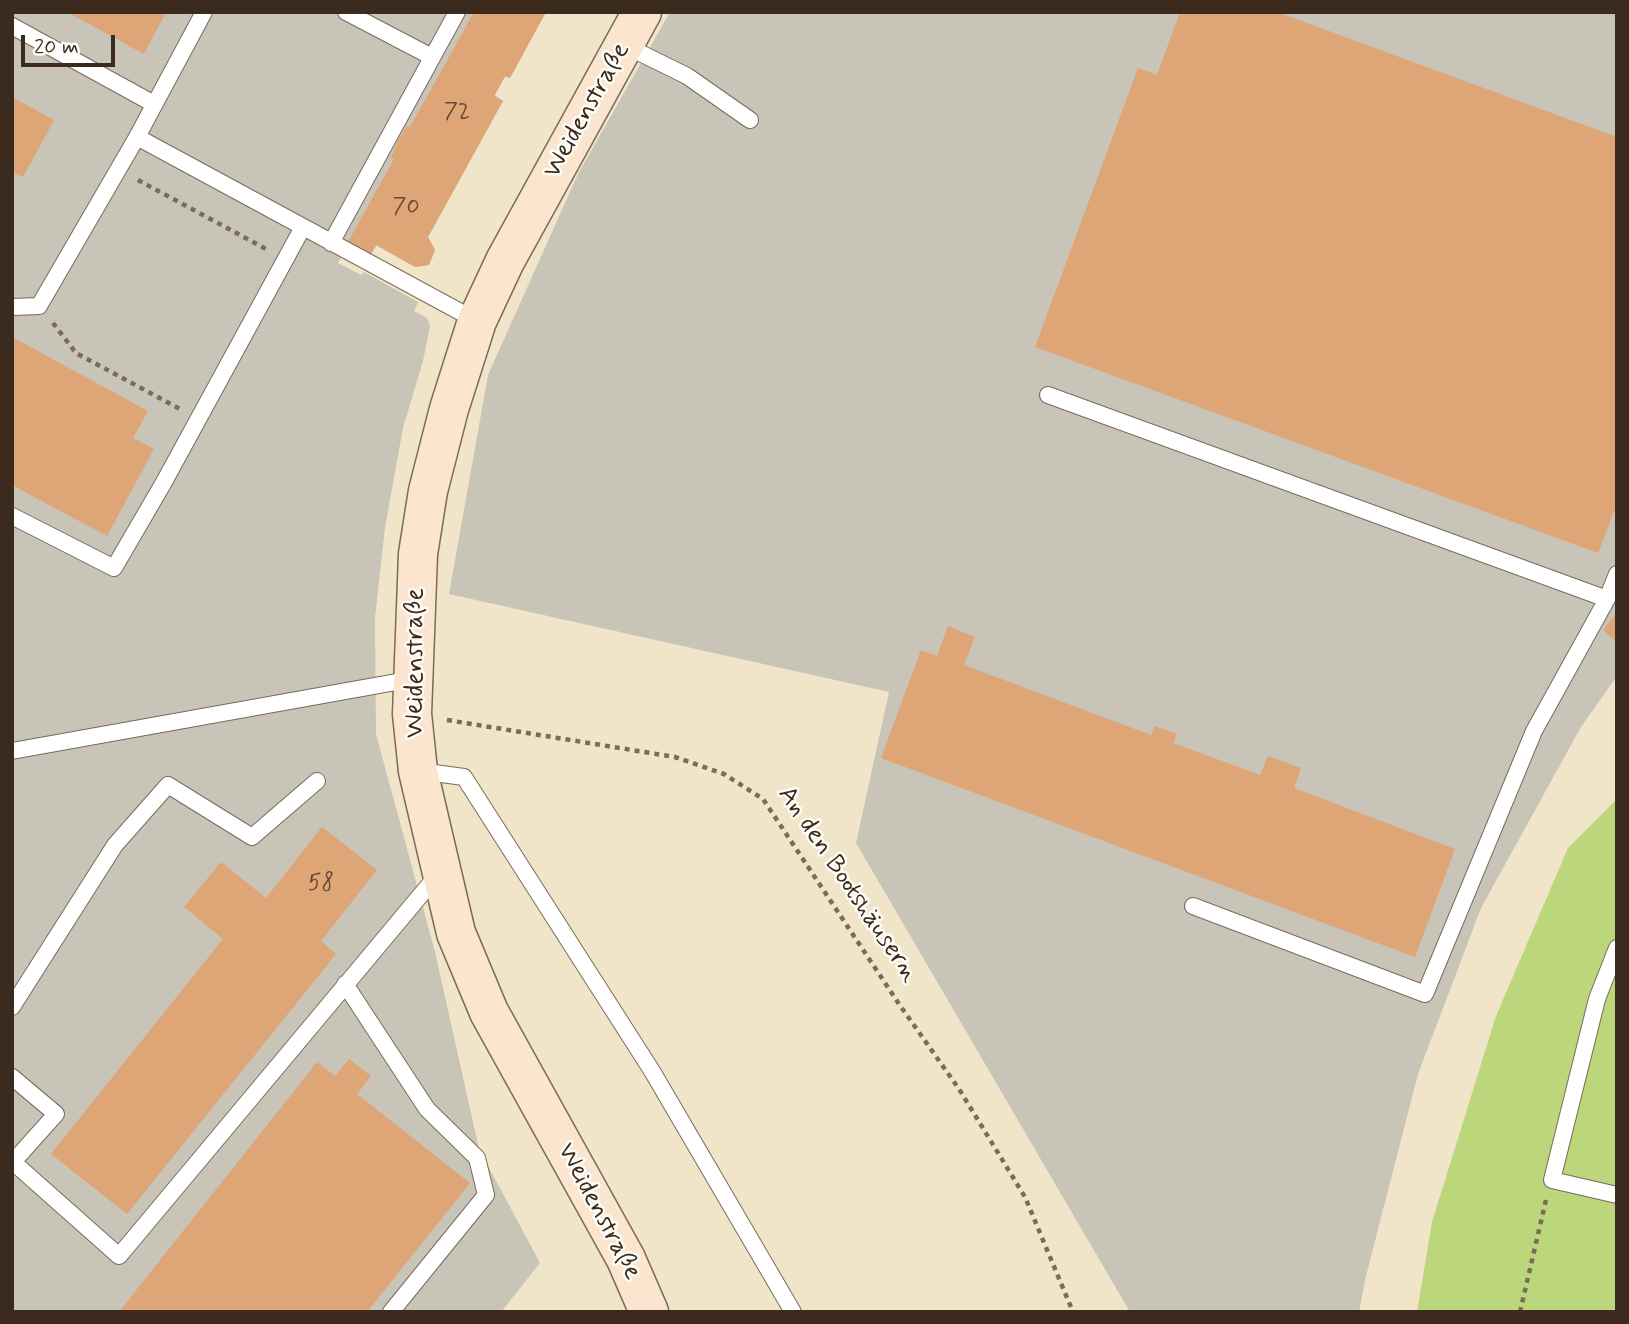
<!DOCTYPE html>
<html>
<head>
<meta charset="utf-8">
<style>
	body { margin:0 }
	#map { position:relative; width:1629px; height:1324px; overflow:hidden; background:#f0e5c9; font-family:Mynerve,sans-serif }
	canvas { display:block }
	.frame { position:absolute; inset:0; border:14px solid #3b2a1e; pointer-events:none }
	.scale { position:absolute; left:21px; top:35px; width:94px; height:32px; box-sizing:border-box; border:4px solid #3b2a1e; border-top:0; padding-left:9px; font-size:21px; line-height:24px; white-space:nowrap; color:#3b2a1e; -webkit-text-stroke:5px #fdfcf7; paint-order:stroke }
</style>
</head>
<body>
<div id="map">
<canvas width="1629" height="1324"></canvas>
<div class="frame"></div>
<div class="scale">20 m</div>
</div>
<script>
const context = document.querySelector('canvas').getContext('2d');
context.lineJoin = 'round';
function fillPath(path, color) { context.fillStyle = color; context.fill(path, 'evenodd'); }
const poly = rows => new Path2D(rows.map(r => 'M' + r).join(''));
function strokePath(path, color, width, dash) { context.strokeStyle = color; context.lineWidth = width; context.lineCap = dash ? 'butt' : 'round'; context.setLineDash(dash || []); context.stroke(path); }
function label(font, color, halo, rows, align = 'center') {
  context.font = font + ' Mynerve,sans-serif'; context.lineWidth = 5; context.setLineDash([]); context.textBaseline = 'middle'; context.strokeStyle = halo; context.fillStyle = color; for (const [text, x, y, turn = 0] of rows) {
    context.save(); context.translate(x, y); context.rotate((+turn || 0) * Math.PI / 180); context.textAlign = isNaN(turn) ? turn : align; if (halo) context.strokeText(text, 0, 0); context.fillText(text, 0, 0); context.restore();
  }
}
fillPath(poly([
	[12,12,546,12,510,78,505,77,495,95,503,101,428,237,435,250,429,265,415,267,377,245,371,254,349,242,338,263,361,275,364,272,418,302,414,311,427,318,430,326,423,361,403,428,385,527,375,618,376,734,435,952,479,1149,540,1263,501,1312,12,1312],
	[670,12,1617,12,1617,676,1581,727,1481,908,1418,1074,1366,1276,1359,1312,1130,1312,856,843,889,692,449,594,488,375,578,174]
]), '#c8c4b8');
fillPath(poly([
	[1617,799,1617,1312,1417,1312,1432,1222,1496,1016,1568,848]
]), '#bcd67b');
fillPath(poly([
	[67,12,166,12,144,54],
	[474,12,546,12,510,78,505,76,494,96,503,101,428,237,435,250,429,265,415,267,376,245,371,254,348,242,394,159,391,157,397,143,407,126,410,127],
	[1180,12,1277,12,1617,137,1617,504,1598,553,1035,347,1138,68,1157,75],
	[12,97,54,120,23,177,12,171],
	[12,337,148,411,133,438,154,449,107,536,12,485],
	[1617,613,1617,642,1603,630],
	[948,626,975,637,964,665,1151,735,1155,726,1177,734,1173,743,1260,775,1268,756,1301,768,1294,788,1455,849,1415,957,881,758,921,650,937,656],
	[322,827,377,870,321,941,336,954,127,1214,51,1154,223,939,184,907,221,862,266,898],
	[349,1059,371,1076,357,1094,470,1183,367,1312,119,1312,317,1062,335,1076]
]), '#dea576');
const lane = poly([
	[346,12,432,57],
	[12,26,154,104],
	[624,45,687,76,750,120],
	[137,137,204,12],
	[331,243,457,12],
	[12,307,39,306,137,137,477,321],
	[1048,395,1607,599,1617,574],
	[12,516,114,568,164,482,303,227],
	[12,751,413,679],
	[419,771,464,777,652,1071,793,1312],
	[1193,906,1425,994,1534,731,1607,599],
	[1617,948,1597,999,1552,1180,1617,1195],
	[345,984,427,1109,477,1158,486,1195,391,1312],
	[12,1007,115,845,168,785,252,837,317,781],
	[12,1077,56,1114,13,1162,119,1256,440,872]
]);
const secondary = poly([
	[642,12,505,261,477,321,449,409,428,491,418,554,412,714,418,771,456,933,489,1012,626,1259,649,1312]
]);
strokePath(lane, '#7a6b5a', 18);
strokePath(secondary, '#7a6b5a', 41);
strokePath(poly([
	[138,180,266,249],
	[53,323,76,353,180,409],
	[447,720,675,757,724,774,763,799,899,1004,959,1089,1025,1197,1073,1312],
	[1520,1312,1546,1200]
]), '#7a6b5a', 4.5, [5, 5]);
strokePath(lane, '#fff', 16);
strokePath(secondary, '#fce5cf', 38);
label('23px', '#644934', null, [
	["72",457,113],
	["70",406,208],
	["58",321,884]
]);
label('26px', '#3b2a1e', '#fdfcf7', [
	["Weidenstraße",588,111,-61],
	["Weidenstraße",417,663,-90],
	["An den Bootshäusern",847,885,56],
	["Weidenstraße",598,1212,62]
]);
</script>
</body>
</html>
